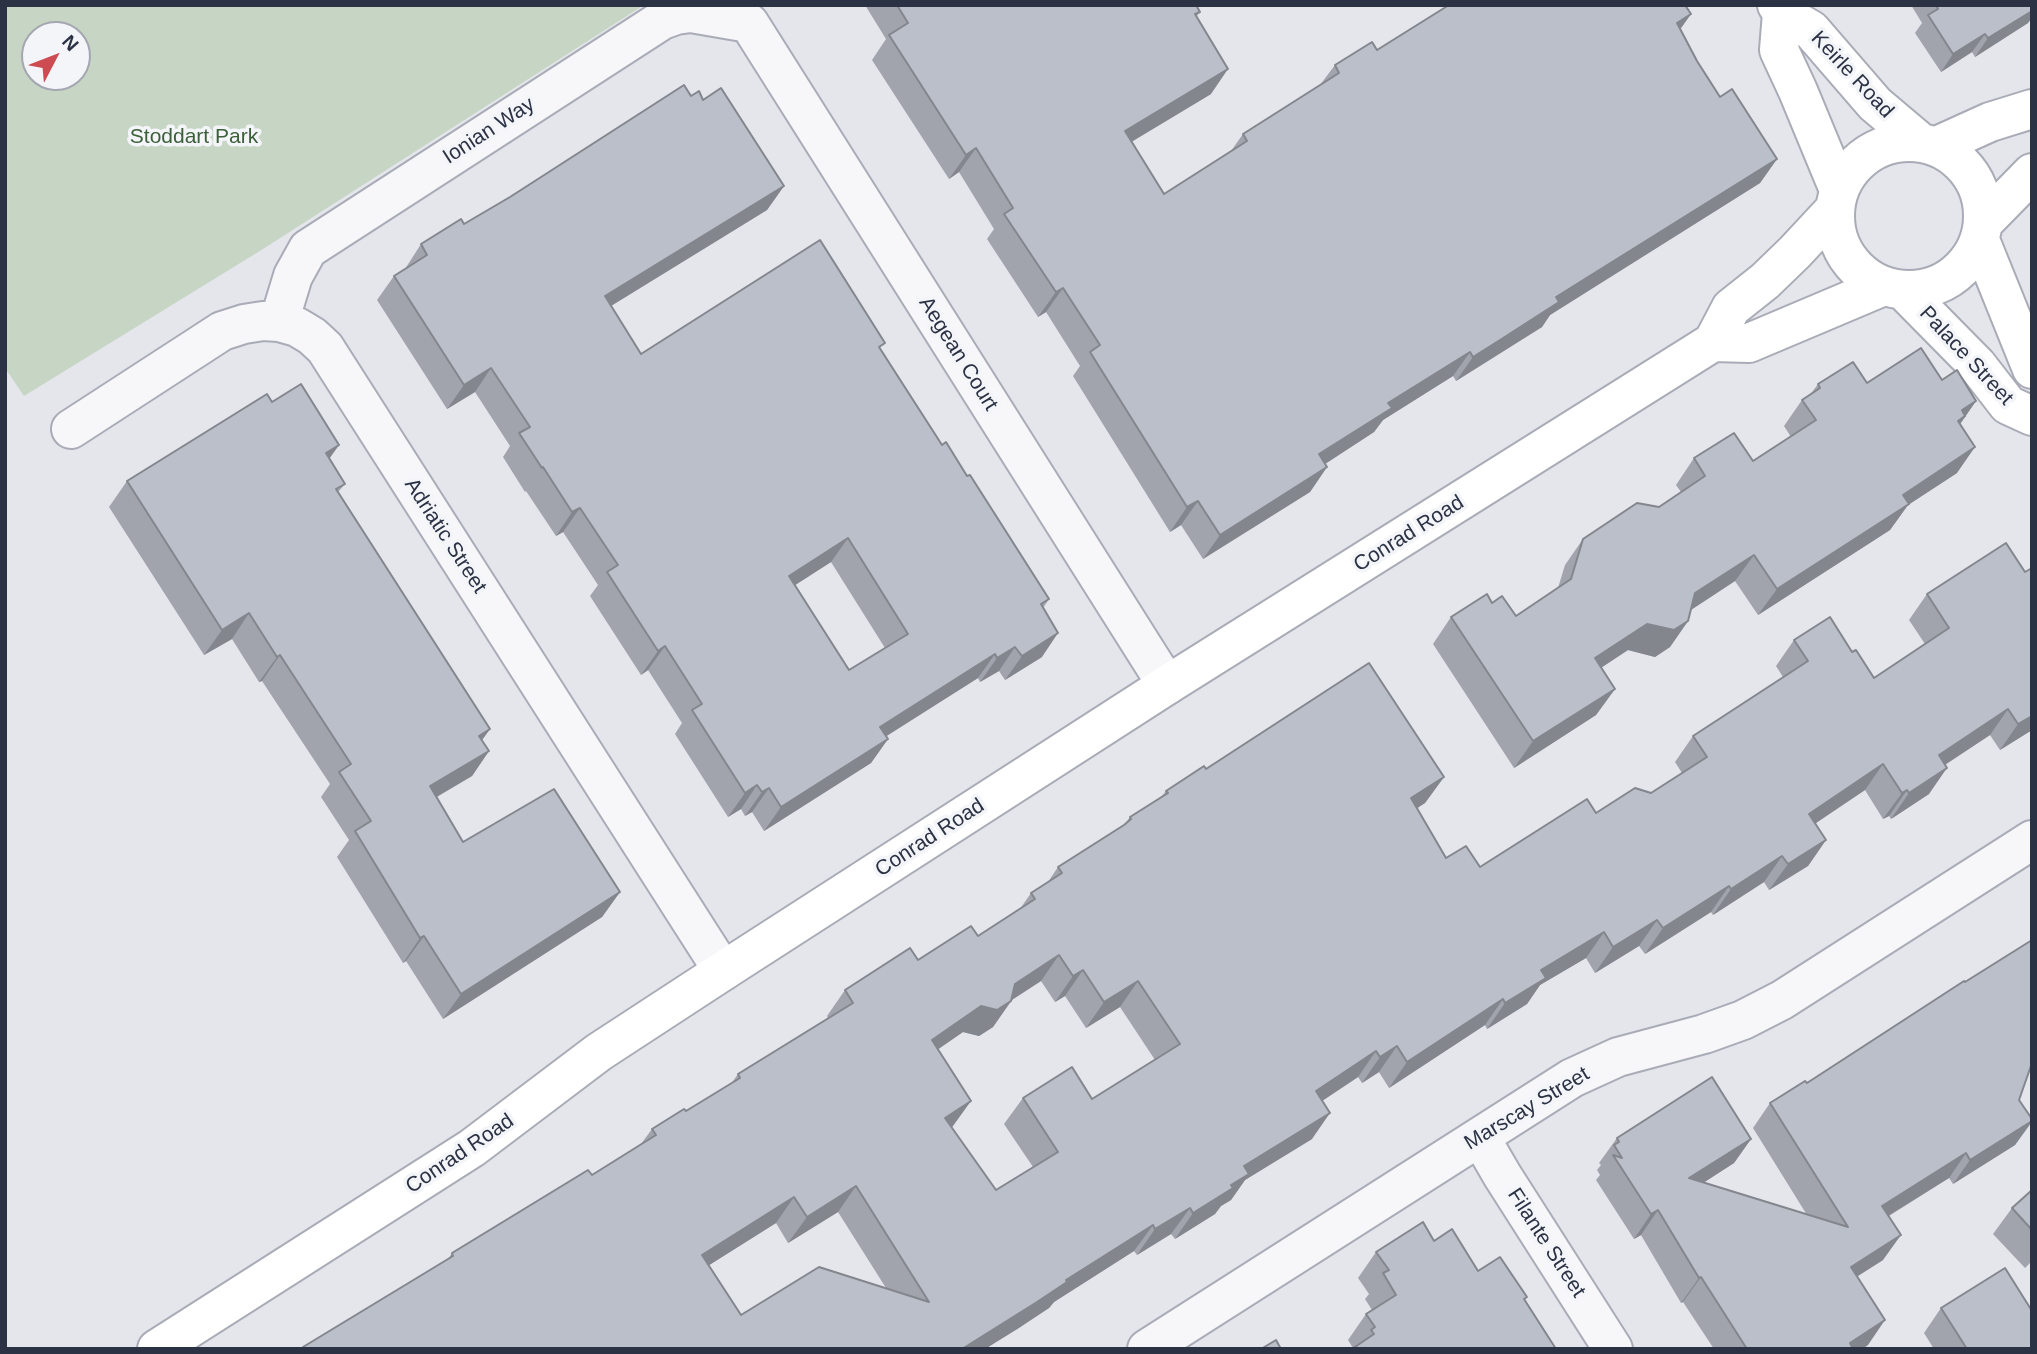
<!DOCTYPE html>
<html>
<head>
<meta charset="utf-8">
<style>
	body { margin:0 }
	#map { position:relative; width:2037px; height:1354px; overflow:hidden; background:#e4e6ec; font-family:Helvetica,sans-serif }
	canvas { display:block }
	.frame { position:absolute; inset:0; border:7px solid #2b3244; pointer-events:none }
	.north { position:absolute; left:21px; top:21px; width:70px; height:70px; box-sizing:border-box; background:#f4f5f9; border:2px solid #a4a7b1; border-radius:50%; rotate:48deg; font-size:19px; font-weight:700; line-height:28px; text-align:center; color:#2b3244 }
	.north::after { content:''; display:block; margin:auto; width:24px; height:32px; background:#cd4c52; clip-path:polygon(50% 0,100% 100%,50% 72%,0 100%) }
</style>
</head>
<body>
<div id="map">
<canvas width="2037" height="1354"></canvas>
<div class="frame"></div>
<div class="north">N</div>
</div>
<script>
const context = document.querySelector('canvas').getContext('2d');
context.lineJoin = 'round';
function fillPath(path, color) { context.fillStyle = color; context.fill(path, 'evenodd'); }
const poly = rows => new Path2D(rows.map(r => 'M' + r).join(''));
function strokePath(path, color, width, dash) { context.strokeStyle = color; context.lineWidth = width; context.lineCap = dash ? 'butt' : 'round'; context.setLineDash(dash || []); context.stroke(path); }
function label(font, color, halo, rows, align = 'center') {
  context.font = font + ' Helvetica,sans-serif'; context.lineWidth = 7; context.setLineDash([]); context.textBaseline = 'middle'; context.strokeStyle = halo; context.fillStyle = color; for (const [text, x, y, turn = 0] of rows) {
    context.save(); context.translate(x, y); context.rotate((+turn || 0) * Math.PI / 180); context.textAlign = isNaN(turn) ? turn : align; if (halo) context.strokeText(text, 0, 0); context.fillText(text, 0, 0); context.restore();
  }
}
fillPath(poly([
	[5,5,644,5,263,249,24,396,5,368],
	[77,35,77,77,35,77,35,35]
]), '#c7d5c5');
const street = poly([
	[749,23,1167,685],
	[279,322,293,276,308,249,662,20,676,15,691,13,749,23],
	[71,429,222,331,244,324,263,321,279,322,297,327,312,336,325,348,332,359,723,971],
	[1480,1137,1502,1175,1613,1349],
	[1147,1349,1572,1078,1618,1057,1704,1034,1743,1020,1782,1000,2032,840]
]);
const secondary = poly([
	[1777,5,1782,13,1811,30,1875,104,1920,142],
	[1782,13,1779,50,1798,91,1839,190],
	'1835 216a74 74 0 1 1 148 0a74 74 0 1 1-148 0Z',
	[1937,146,1990,122,2032,109],
	[1984,222,2032,173],
	[1980,240,2032,369],
	[1903,290,1977,365,2008,405,2032,416],
	[1713,342,1749,343,1884,286],
	[157,1349,472,1148,599,1052,723,971,1167,685,1713,342,1731,308,1765,281,1795,252,1835,209]
]);
strokePath(street, '#a9acb6', 42);
strokePath(secondary, '#a9acb6', 42);
strokePath(street, '#f7f7fa', 38);
strokePath(secondary, '#fff', 38);
fillPath(poly([
	[865,5,1196,5,1200,12,1196,17,1211,94,1131,142,1164,194,1231,151,1243,134,1320,85,1335,65,1377,50,1691,14,1680,29,1697,61,1720,97,1777,159,1760,183,1550,315,1542,327,1483,364,1456,381,1453,376,1383,420,1374,432,1325,464,1327,467,1310,492,1203,559,1181,525,1170,532,1073,376,1080,366,1046,312,1038,317,987,239,994,229,959,172,949,179,872,60,886,39],
	[1911,5,2032,5,2028,23,1975,57,1972,52,1941,72,1915,33,1922,23],
	[691,96,703,100,784,186,767,210,611,306,641,354,881,349,942,445,967,476,1049,599,1043,608,1042,657,1005,680,999,671,980,682,978,678,886,736,888,739,871,763,764,831,752,812,745,816,741,809,728,817,675,734,682,723,648,670,641,675,590,596,598,585,563,532,556,536,526,491,525,492,503,457,510,446,475,392,447,409,377,300,394,276,405,269,421,244,464,224],
	[831,562,885,648,849,670,795,585],
	[1942,380,1976,401,1960,424,1957,473,1908,505,1890,530,1758,615,1735,581,1691,610,1688,621,1670,647,1655,657,1628,650,1601,668,1615,689,1596,715,1514,768,1433,644,1451,617,1492,603,1516,616,1558,588,1565,565,1583,539,1659,507,1681,492,1676,485,1694,458,1753,461,1791,437,1784,426,1802,400,1810,395,1818,384],
	[272,402,339,445,329,459,345,484,338,492,490,729,482,740,489,751,472,776,437,797,463,842,620,892,602,917,443,1019,406,961,403,963,337,857,349,840,321,797,330,784,262,681,259,682,232,639,204,655,109,507,127,481],
	[2032,568,2032,730,2000,750,1990,735,1945,765,1929,794,1891,819,1889,816,1883,819,1865,790,1815,823,1826,840,1808,866,1769,890,1764,882,1713,915,1711,912,1645,954,1639,946,1595,973,1586,958,1540,985,1527,1004,1487,1029,1485,1025,1389,1088,1379,1072,1362,1083,1358,1077,1322,1101,1312,1139,1245,1180,1231,1200,1221,1206,1215,1214,1175,1239,1171,1234,1137,1255,1134,1251,1054,1302,1049,1308,985,1349,302,1349,303,1347,448,1259,452,1253,592,1175,641,1144,652,1129,686,1111,731,1084,738,1074,828,1018,827,1016,845,990,978,936,1020,909,1031,893,1048,882,1058,867,1125,824,1130,817,1162,796,1166,791,1206,769,1444,777,1425,803,1417,808,1446,858,1480,867,1596,813,1651,793,1682,773,1675,762,1693,736,1783,677,1776,666,1794,640,1852,652,1874,678,1925,644,1909,620,1927,594,2025,572],
	[1041,981,1055,1002,1065,996,1086,1028,1120,1007,1155,1060,1092,1099,1023,1098,1004,1124,1033,1167,996,1190,952,1127,953,1126,938,1049,963,1032,979,1036,993,1027,1012,1000],
	[838,1212,886,1288,741,1315,709,1265,776,1223,788,1243],
	[1807,1083,2019,1100,2032,1119,2032,1122,2015,1145,1953,1184,1949,1178,1889,1216,1883,1260,1858,1276,1868,1345,1862,1349,1714,1349,1683,1302,1681,1303,1641,1235,1634,1239,1596,1180,1600,1175,1597,1170,1601,1165,1599,1163,1617,1138,1751,1139,1734,1163,1703,1183,1807,1215,1753,1128,1770,1103],
	[2032,1190,2032,1261,2025,1268,1993,1234,2012,1208],
	[1434,1241,1478,1271,1527,1297,1524,1300,1353,1348,1348,1340,1366,1314,1372,1310,1365,1299,1369,1294,1358,1278,1376,1252],
	[1941,1308,2032,1349,1934,1349,1924,1333]
]), '#a1a4ad');
fillPath(poly([
	[2032,11,2032,18,2028,23,1975,57,1988,38],
	[1691,14,1674,38,1677,23],
	[1985,34,1972,52,1941,72,1953,54],
	[1228,69,1211,94,1108,156,1125,131],
	[976,148,959,172,949,179,966,155],
	[1777,159,1760,183,1550,315,1542,327,1456,381,1473,357,1556,297],
	[784,186,767,210,588,320,605,296],
	[1063,288,1046,312,1038,317,1056,292],
	[1470,352,1453,376,1383,420,1374,432,1302,479,1319,454,1388,403],
	[491,368,475,392,447,409,464,385],
	[1976,401,1947,443,1962,410],
	[339,445,321,470,326,453],
	[1975,447,1957,473,1908,505,1890,530,1758,615,1777,589,1903,495],
	[1327,467,1310,492,1203,559,1220,535],
	[1198,501,1181,525,1170,532,1187,507],
	[580,508,563,532,556,536,572,512],
	[848,538,831,562,772,600,789,576],
	[1754,555,1735,581,1677,619,1695,593],
	[249,613,232,639,204,655,222,630],
	[1688,621,1670,647,1655,657,1628,650,1576,684,1595,658,1647,624],
	[1058,633,1042,657,1005,680,1022,656],
	[665,646,648,670,641,675,658,651],
	[1015,647,999,671,980,682,997,658],
	[995,654,978,678,863,751,880,727],
	[280,655,262,681,259,682,277,657],
	[1615,689,1596,715,1514,768,1533,741],
	[2008,709,1990,735,1920,781,1939,755],
	[2032,716,2032,730,2000,750,2018,724],
	[490,729,472,754,479,736],
	[888,739,871,763,764,831,781,807],
	[489,751,472,776,412,811,430,786],
	[1883,764,1865,790,1791,840,1809,814],
	[1947,768,1929,794,1891,819,1909,793],
	[1444,777,1425,803,1393,824,1411,798],
	[757,785,741,809,728,817,745,793],
	[769,788,752,812,745,816,762,792],
	[1907,790,1889,816,1883,819,1902,793],
	[1826,840,1808,866,1769,890,1788,864],
	[1782,856,1764,882,1713,915,1731,889],
	[1729,886,1711,912,1645,954,1663,928],
	[620,892,602,917,443,1019,461,994],
	[1657,920,1639,946,1595,973,1613,947],
	[1604,932,1586,958,1540,985,1527,1004,1487,1029,1505,1003,1541,970],
	[424,936,406,961,403,963,420,938],
	[1059,955,1041,981,996,1010,1015,984],
	[1083,970,1065,996,1055,1002,1073,976],
	[1138,981,1120,1007,1086,1028,1104,1002],
	[1503,999,1485,1025,1389,1088,1407,1062],
	[1011,1001,993,1027,979,1036,963,1032,914,1066,932,1040,981,1006],
	[1397,1046,1379,1072,1362,1083,1380,1057],
	[1376,1051,1358,1077,1298,1117,1316,1091],
	[971,1101,953,1126,927,1144,945,1118],
	[1330,1113,1312,1139,1245,1180,1231,1200,1221,1206,1215,1214,1175,1239,1193,1213,1244,1166],
	[2032,1121,2015,1145,1953,1184,1970,1160],
	[1751,1139,1734,1163,1672,1203,1689,1178],
	[1966,1153,1949,1178,1865,1230,1882,1206],
	[856,1186,838,1212,788,1243,807,1217],
	[794,1197,776,1223,684,1281,702,1255],
	[1190,1208,1171,1234,1137,1255,1155,1229],
	[1658,1210,1641,1235,1634,1239,1651,1214],
	[1153,1225,1134,1251,1054,1302,1049,1308,1019,1328,985,1349,962,1349,1066,1280],
	[1901,1235,1883,1260,1834,1291,1851,1267],
	[1701,1277,1683,1302,1681,1303,1699,1278],
	[1885,1320,1868,1345,1862,1349,1846,1349,1850,1343]
]), '#83868d');
const building = poly([
	[897,5,1196,5,1200,12,1195,14,1228,69,1125,131,1164,194,1247,141,1243,134,1339,73,1335,65,1372,42,1377,50,1449,5,1685,5,1691,14,1677,23,1697,61,1720,97,1732,89,1777,159,1556,297,1559,302,1500,340,1473,357,1470,352,1388,403,1392,408,1319,454,1327,467,1220,535,1198,501,1187,507,1090,352,1100,345,1063,288,1056,292,1004,214,1013,208,976,148,966,155,889,35,908,23,897,5],
	[1936,5,2032,5,2032,11,1988,38,1985,34,1953,54,1928,15,1938,9,1936,5],
	[684,85,691,96,699,91,703,100,721,88,784,186,605,296,641,354,820,240,885,343,879,347,942,445,946,442,967,476,970,475,1049,599,1041,604,1058,633,1022,656,1015,647,997,658,995,654,880,727,888,739,781,807,769,788,762,792,757,785,745,793,692,710,702,704,665,646,658,651,607,572,618,565,580,508,572,512,543,467,542,468,519,433,530,427,491,368,464,385,394,276,427,255,421,244,461,219,464,224,510,197,684,85],
	[848,538,908,634,849,670,789,576,848,538],
	[1921,348,1942,380,1957,370,1976,401,1962,410,1965,416,1958,421,1975,447,1903,495,1909,504,1777,589,1754,555,1695,593,1688,621,1674,630,1647,624,1595,658,1615,689,1533,741,1451,617,1487,594,1492,603,1502,596,1516,616,1571,579,1583,539,1637,503,1659,507,1705,476,1694,458,1734,433,1753,461,1816,420,1802,400,1820,388,1818,384,1853,362,1867,383,1921,348],
	[301,384,339,445,326,453,345,484,336,489,490,729,479,736,489,751,430,786,463,842,554,789,620,892,461,994,424,936,420,938,355,831,371,821,339,772,351,764,280,655,277,657,249,613,222,630,127,481,267,394,272,402,301,384],
	[2006,543,2025,572,2032,568,2032,716,2018,724,2008,709,1939,755,1947,768,1909,793,1907,790,1902,793,1883,764,1809,814,1826,840,1788,864,1782,856,1731,889,1729,886,1663,928,1657,920,1613,947,1604,932,1541,970,1546,978,1505,1003,1503,999,1407,1062,1397,1046,1380,1057,1376,1051,1316,1091,1330,1113,1244,1166,1249,1174,1231,1185,1233,1188,1193,1213,1190,1208,1155,1229,1153,1225,1066,1280,1067,1282,1037,1302,962,1349,958,1349,958,1348,956,1349,304,1349,303,1347,453,1256,452,1253,588,1170,592,1175,656,1135,652,1129,684,1109,686,1111,740,1078,738,1074,853,1003,845,990,910,948,918,960,971,926,978,936,1035,899,1031,893,1062,873,1058,867,1124,825,1131,819,1130,817,1168,793,1166,791,1204,766,1206,769,1369,663,1444,777,1411,798,1446,858,1466,846,1480,867,1587,799,1596,813,1635,788,1651,793,1707,757,1693,736,1808,661,1794,640,1830,617,1852,652,1856,650,1874,678,1949,628,1927,594,2006,543],
	[1059,955,1073,976,1083,970,1104,1002,1138,981,1180,1044,1092,1099,1072,1067,1023,1098,1058,1152,996,1190,945,1118,971,1101,932,1040,981,1006,997,1010,1011,1001,1015,984,1059,955],
	[856,1186,929,1302,819,1267,741,1315,702,1255,794,1197,807,1217,856,1186],
	[2032,940,2032,1063,2019,1100,2032,1119,2032,1121,1970,1160,1966,1153,1882,1206,1901,1235,1851,1267,1885,1320,1850,1343,1853,1349,1747,1349,1701,1277,1699,1278,1658,1210,1651,1214,1613,1155,1622,1158,1614,1145,1619,1142,1617,1138,1712,1077,1751,1139,1689,1178,1848,1227,1770,1103,1805,1081,1807,1083,1964,981,1965,982,2032,940],
	[2032,1190,2032,1230,2012,1208,2032,1190],
	[1423,1222,1434,1241,1452,1229,1478,1271,1500,1257,1527,1297,1524,1299,1556,1349,1352,1349,1374,1334,1371,1330,1375,1327,1366,1314,1396,1295,1383,1273,1389,1270,1376,1252,1423,1222],
	[2005,1268,2032,1311,2032,1349,1967,1349,1941,1308,2005,1268],
	[1276,1340,1281,1349,1261,1349,1276,1340]
]);
fillPath(building, '#bbbfc9');
strokePath(building, '#83868d', 2);
label('21px', '#2b3244', '#f4f5f9', [
	["Keirle Road",1852,75,47],
	["Ionian Way",489,131,-33],
	["Aegean Court",958,354,58],
	["Palace Street",1966,356,47],
	["Conrad Road",1409,534,-32],
	["Adriatic Street",445,536,57],
	["Conrad Road",930,838,-33],
	["Marscay Street",1527,1109,-31],
	["Conrad Road",460,1154,-34],
	["Filante Street",1546,1243,57]
]);
label('21px', '#3c6039', '#f4f5f9', [
	["Stoddart Park",194,137]
]);
</script>
</body>
</html>
